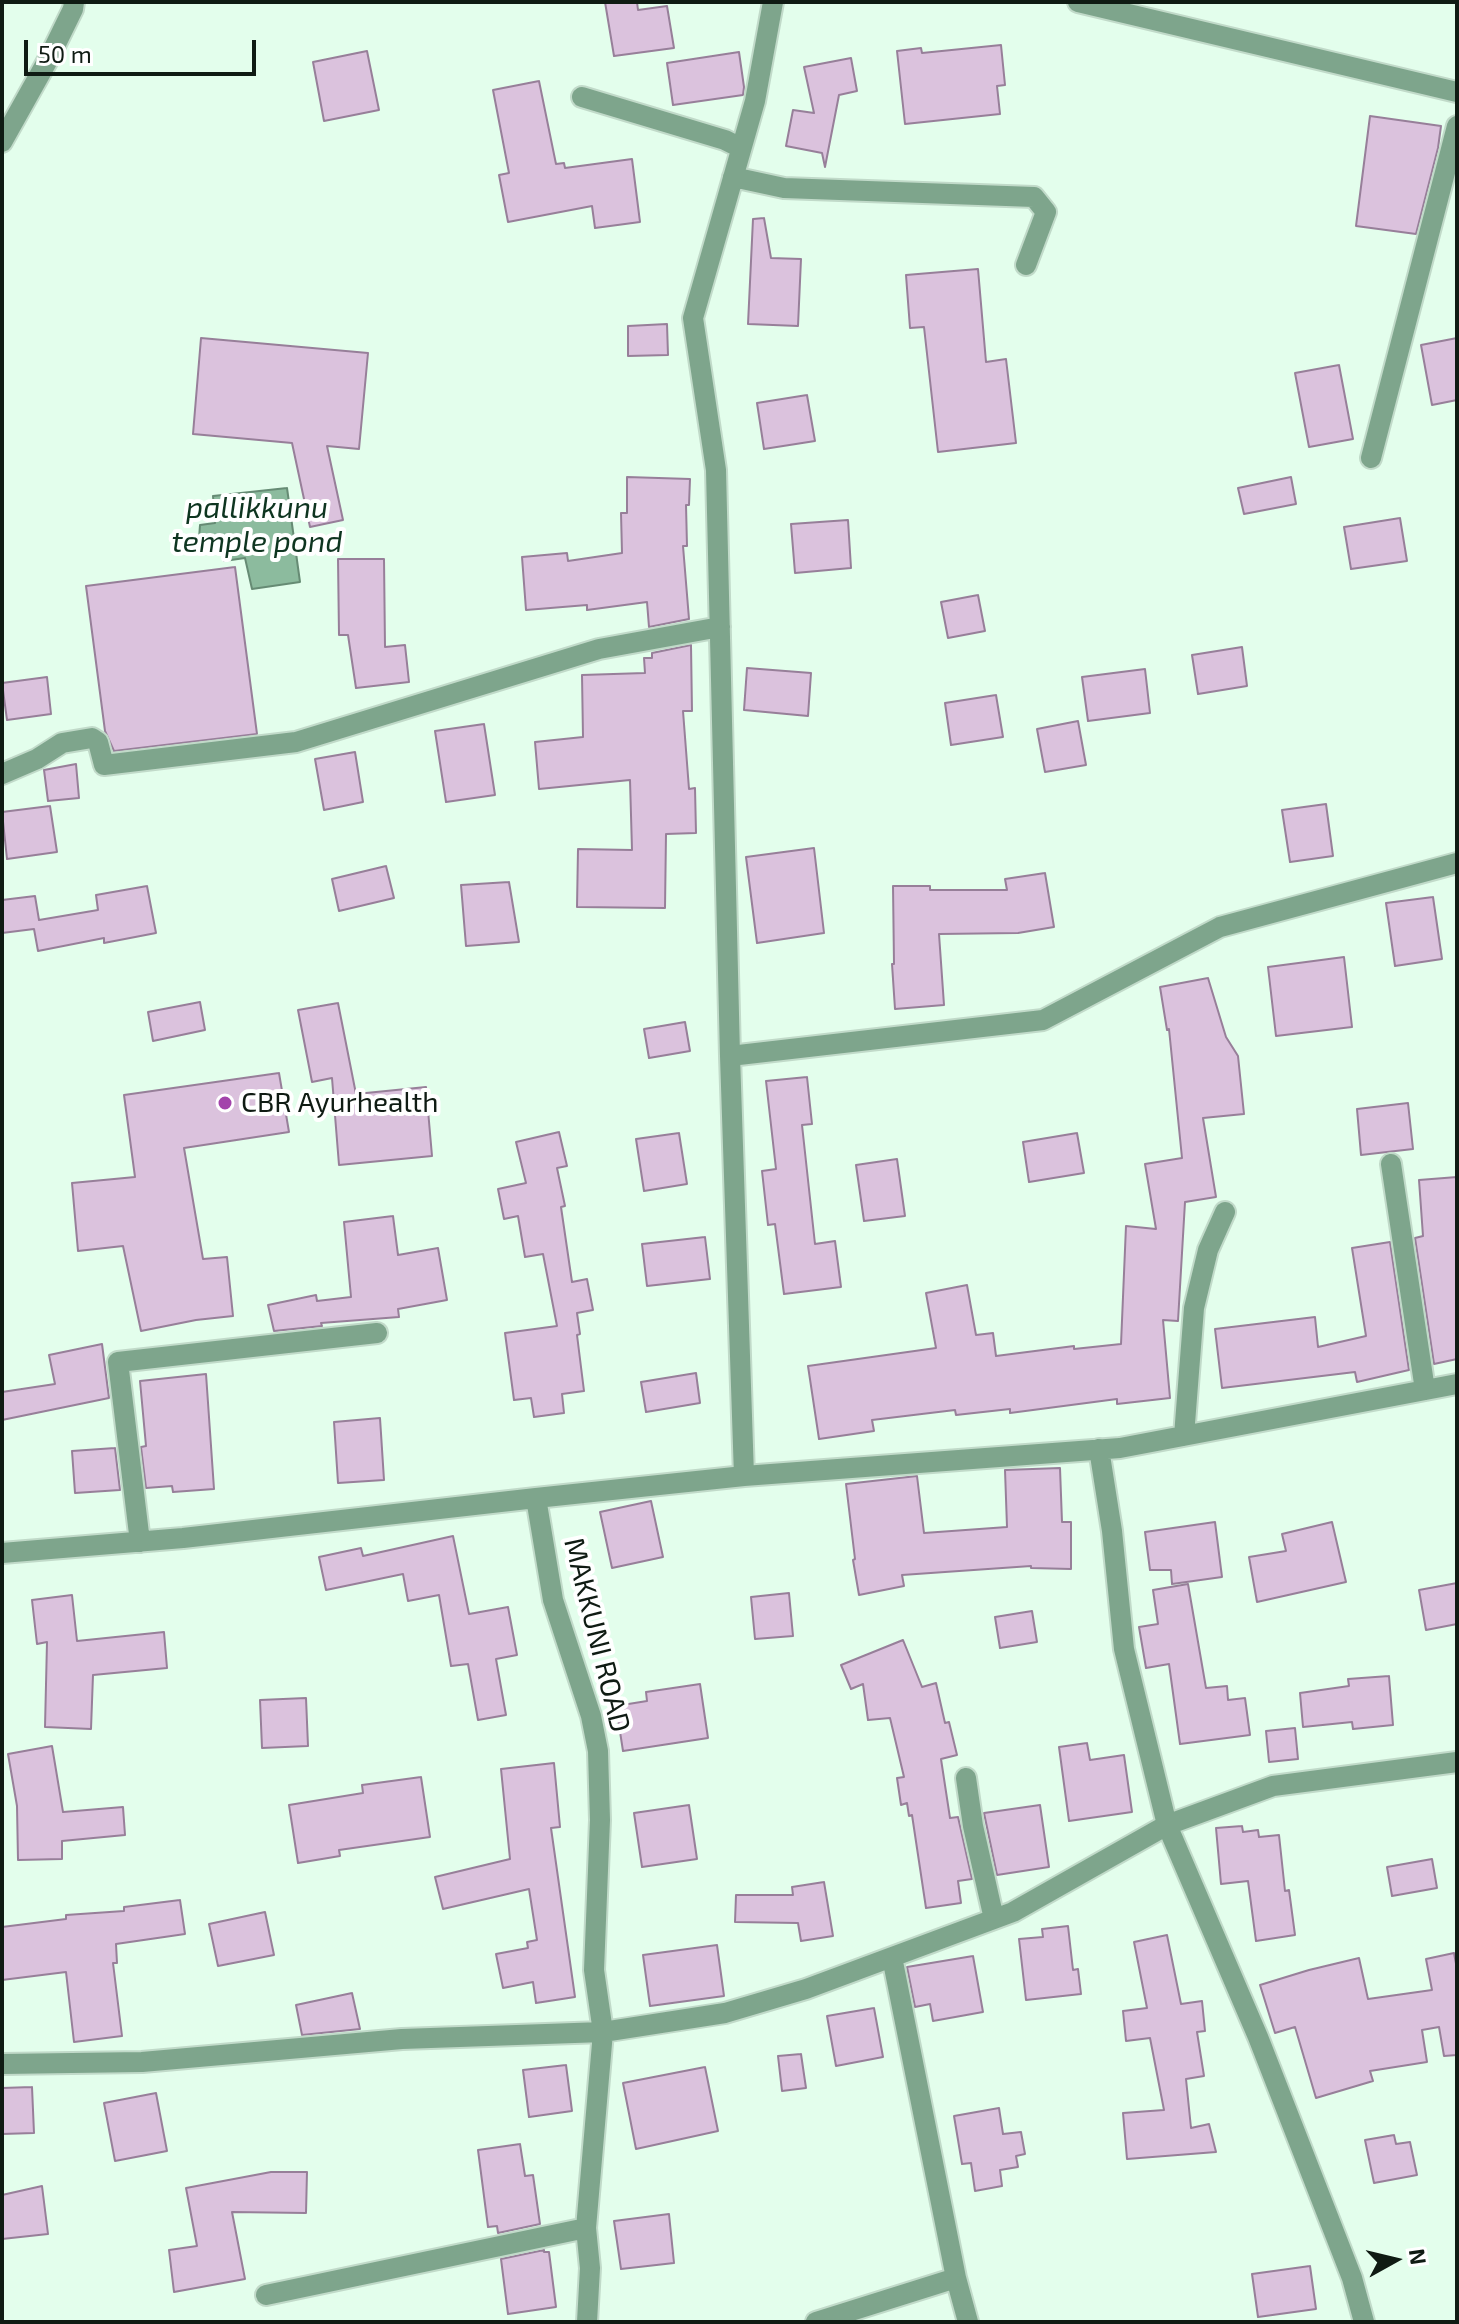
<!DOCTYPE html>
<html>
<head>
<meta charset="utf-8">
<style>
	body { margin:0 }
	#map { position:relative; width:1459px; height:2324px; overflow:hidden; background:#e3feec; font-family:"Exo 2",sans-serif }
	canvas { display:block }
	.frame { position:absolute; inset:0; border:4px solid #0f1b13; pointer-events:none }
	.north { position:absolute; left:1355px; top:2220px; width:80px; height:80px; -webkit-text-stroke:6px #fff; paint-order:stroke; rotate:82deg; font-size:22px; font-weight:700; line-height:32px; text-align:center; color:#0f1b13 }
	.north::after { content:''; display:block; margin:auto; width:28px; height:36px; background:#0f1b13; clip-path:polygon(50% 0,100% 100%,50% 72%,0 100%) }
	.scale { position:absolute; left:24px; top:40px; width:232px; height:36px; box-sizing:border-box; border:4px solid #0f1b13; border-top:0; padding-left:10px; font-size:24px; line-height:28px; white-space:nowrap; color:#0f1b13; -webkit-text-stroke:6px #fff; paint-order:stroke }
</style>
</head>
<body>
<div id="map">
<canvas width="1459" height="2324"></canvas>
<div class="frame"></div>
<div class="north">N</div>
<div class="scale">50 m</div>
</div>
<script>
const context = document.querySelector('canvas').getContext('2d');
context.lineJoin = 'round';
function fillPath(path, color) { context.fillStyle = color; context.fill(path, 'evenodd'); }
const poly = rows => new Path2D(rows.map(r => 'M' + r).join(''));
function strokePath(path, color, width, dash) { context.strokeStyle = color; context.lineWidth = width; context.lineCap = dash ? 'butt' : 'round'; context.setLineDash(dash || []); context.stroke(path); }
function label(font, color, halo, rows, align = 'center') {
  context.font = font + ' "Exo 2",sans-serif'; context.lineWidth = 8; context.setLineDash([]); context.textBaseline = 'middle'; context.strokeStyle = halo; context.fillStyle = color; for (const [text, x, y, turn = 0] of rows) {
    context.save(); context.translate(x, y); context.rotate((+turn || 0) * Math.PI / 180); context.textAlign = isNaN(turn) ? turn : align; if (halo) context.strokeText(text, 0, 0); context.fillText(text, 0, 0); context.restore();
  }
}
const water = poly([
	[287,488,300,582,252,589,245,558,224,561,224,548,198,552,200,525,215,523,213,496,287,488]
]);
fillPath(water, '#8cbb9e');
strokePath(water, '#668b74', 2);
const building = poly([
	[605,2,637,2,638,10,667,6,674,48,614,56,605,2],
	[1001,45,1005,85,997,86,1000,114,905,124,897,51,921,48,922,53,1001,45],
	[367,51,379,110,324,121,313,62,367,51],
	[739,52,744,87,743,95,673,105,667,63,739,52],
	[851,58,857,91,839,95,825,167,822,153,786,146,793,110,814,113,804,67,851,58],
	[539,81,556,164,564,163,565,168,632,159,640,222,595,228,592,206,508,222,499,175,509,173,493,90,539,81],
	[1370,116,1441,126,1438,148,1416,234,1356,226,1370,116],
	[764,218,771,258,801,259,798,326,748,324,753,219,764,218],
	[978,269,986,362,1006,359,1016,443,938,452,924,327,910,328,906,275,978,269],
	[667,324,668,355,628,356,628,326,667,324],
	[201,338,368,353,359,449,327,446,343,520,310,527,292,443,193,434,201,338],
	[1457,338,1457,400,1432,405,1421,345,1457,338],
	[1339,365,1353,439,1309,447,1295,373,1339,365],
	[807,395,815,441,764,449,757,403,807,395],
	[627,477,690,479,689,505,686,505,687,546,683,546,689,619,649,627,647,602,587,610,587,605,526,610,522,557,567,553,568,561,622,553,621,513,627,513,627,477],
	[1291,477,1296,504,1244,514,1238,488,1291,477],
	[1400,518,1407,561,1351,569,1344,527,1400,518],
	[848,520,851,568,795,573,791,524,848,520],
	[338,559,384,559,385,647,405,645,409,682,356,688,348,635,339,635,338,559],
	[235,567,257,734,114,751,105,731,86,586,235,567],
	[978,595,985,631,948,638,941,602,978,595],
	[691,645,692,711,683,711,689,789,695,788,696,833,666,834,665,908,577,907,578,849,632,850,630,780,539,789,535,742,583,737,582,675,645,673,644,658,652,658,652,653,691,645],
	[1242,647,1247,686,1198,694,1192,655,1242,647],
	[747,668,811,673,808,716,744,710,747,668],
	[1145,669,1150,713,1088,721,1082,677,1145,669],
	[47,677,51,714,7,720,2,683,47,677],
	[996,695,1003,737,951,745,945,703,996,695],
	[1078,721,1086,765,1045,772,1037,729,1078,721],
	[484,724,495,795,446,802,435,731,484,724],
	[355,752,363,802,324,810,315,759,355,752],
	[76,764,79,798,48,801,44,770,76,764],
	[1326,804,1333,856,1290,862,1282,810,1326,804],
	[50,806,57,852,7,859,2,812,50,806],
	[814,848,824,933,757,943,746,857,814,848],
	[386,866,394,898,339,911,332,879,386,866],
	[1045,873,1054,927,1018,933,939,934,944,1005,895,1009,892,964,894,964,893,886,930,886,930,890,1007,890,1005,879,1045,873],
	[509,882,519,942,466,946,461,885,509,882],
	[147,886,156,933,104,943,104,938,38,951,34,929,2,933,2,900,35,896,39,920,98,910,96,895,147,886],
	[1433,897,1442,959,1395,966,1386,903,1433,897],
	[1344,957,1352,1027,1276,1036,1268,967,1344,957],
	[1208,978,1226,1037,1238,1056,1244,1114,1203,1118,1216,1197,1185,1202,1178,1321,1163,1320,1170,1398,1117,1404,1117,1399,1010,1413,1010,1409,956,1415,955,1410,872,1420,874,1431,819,1439,808,1366,936,1348,926,1293,967,1285,976,1335,993,1333,996,1356,1074,1346,1074,1349,1121,1344,1126,1226,1156,1229,1145,1164,1182,1158,1169,1029,1167,1030,1160,987,1208,978],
	[200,1002,205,1030,153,1041,148,1012,200,1002],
	[338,1003,356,1094,426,1087,432,1156,339,1165,332,1078,312,1082,298,1010,338,1003],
	[685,1022,690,1051,649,1058,644,1029,685,1022],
	[279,1073,289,1132,184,1148,203,1259,227,1257,233,1316,196,1320,141,1331,123,1246,78,1251,72,1183,135,1177,124,1095,279,1073],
	[807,1077,812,1124,802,1125,815,1244,835,1241,841,1287,784,1294,775,1224,768,1225,762,1171,776,1169,766,1081,807,1077],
	[1408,1103,1413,1149,1361,1155,1357,1109,1408,1103],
	[559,1132,567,1166,557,1168,565,1206,561,1207,572,1282,587,1279,593,1310,577,1313,580,1334,577,1335,584,1391,562,1394,564,1413,534,1417,531,1398,514,1400,505,1333,557,1326,543,1254,525,1257,518,1216,504,1219,498,1189,526,1183,516,1142,559,1132],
	[679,1133,687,1184,644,1191,636,1139,679,1133],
	[1077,1133,1084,1173,1029,1182,1023,1142,1077,1133],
	[897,1159,905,1216,864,1221,856,1165,897,1159],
	[1457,1177,1457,1359,1434,1364,1415,1238,1423,1236,1419,1180,1457,1177],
	[393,1216,398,1255,438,1248,447,1300,398,1309,399,1317,321,1323,322,1326,274,1331,268,1305,316,1295,317,1301,351,1297,344,1222,393,1216],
	[705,1237,710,1279,647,1286,642,1244,705,1237],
	[1390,1242,1409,1370,1357,1382,1355,1372,1222,1388,1215,1329,1315,1317,1318,1347,1366,1336,1352,1248,1390,1242],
	[102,1344,109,1398,2,1420,2,1392,55,1384,49,1355,102,1344],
	[696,1373,700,1403,646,1412,641,1382,696,1373],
	[206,1374,214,1489,173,1492,172,1486,146,1488,141,1447,146,1446,140,1381,206,1374],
	[380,1418,384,1480,338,1483,334,1422,380,1418],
	[115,1448,120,1490,75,1493,72,1451,115,1448],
	[1060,1468,1062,1522,1071,1522,1071,1569,1031,1568,1031,1566,902,1575,904,1586,859,1595,853,1560,855,1559,846,1484,917,1476,924,1533,1007,1527,1005,1470,1060,1468],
	[651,1501,663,1557,612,1568,600,1512,651,1501],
	[1215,1522,1222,1577,1172,1584,1171,1570,1150,1570,1145,1532,1215,1522],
	[1332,1522,1346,1582,1257,1602,1249,1557,1286,1551,1282,1534,1332,1522],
	[453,1536,469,1614,508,1607,517,1655,496,1659,506,1715,478,1720,468,1664,451,1666,439,1595,408,1601,403,1574,326,1590,319,1557,361,1548,363,1556,453,1536],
	[1457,1583,1457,1624,1426,1630,1419,1590,1457,1583],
	[1188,1584,1206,1688,1227,1686,1228,1700,1245,1698,1250,1735,1180,1744,1169,1664,1146,1668,1139,1627,1158,1624,1153,1590,1188,1584],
	[789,1593,793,1636,755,1639,751,1597,789,1593],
	[72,1595,77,1641,164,1632,167,1668,93,1675,91,1729,45,1727,47,1642,37,1644,32,1600,72,1595],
	[1032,1611,1037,1642,1000,1648,995,1617,1032,1611],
	[903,1640,922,1687,936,1683,945,1723,949,1722,957,1755,941,1759,950,1818,958,1817,972,1879,958,1881,961,1903,926,1908,912,1815,909,1816,907,1803,901,1805,897,1778,904,1777,890,1718,868,1720,863,1684,851,1689,841,1665,903,1640],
	[1389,1676,1393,1725,1353,1729,1352,1722,1303,1727,1300,1693,1349,1686,1348,1679,1389,1676],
	[700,1684,708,1738,623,1751,616,1706,647,1701,646,1692,700,1684],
	[306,1698,308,1746,262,1748,260,1700,306,1698],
	[1295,1728,1298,1759,1269,1762,1266,1731,1295,1728],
	[1087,1743,1090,1760,1124,1755,1132,1812,1069,1821,1059,1747,1087,1743],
	[52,1746,63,1812,123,1807,125,1835,62,1841,62,1859,18,1860,17,1806,8,1754,52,1746],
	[554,1763,560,1827,551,1828,575,1997,536,2003,533,1982,503,1988,496,1954,528,1948,527,1942,537,1940,529,1889,443,1909,435,1877,510,1859,501,1769,554,1763],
	[421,1777,430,1837,339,1850,340,1856,298,1863,289,1805,363,1793,362,1785,421,1777],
	[689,1805,697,1859,642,1867,634,1813,689,1805],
	[1040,1805,1049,1867,997,1875,984,1813,1040,1805],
	[1242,1826,1243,1832,1258,1830,1259,1837,1279,1835,1285,1891,1289,1890,1295,1935,1256,1941,1248,1881,1221,1884,1216,1828,1242,1826],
	[1432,1859,1437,1888,1392,1896,1387,1867,1432,1859],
	[824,1882,833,1936,801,1941,798,1923,735,1922,736,1895,793,1895,792,1887,824,1882],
	[180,1900,185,1934,116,1944,117,1963,113,1963,122,2036,74,2042,66,1972,2,1980,2,1927,66,1919,66,1915,124,1911,124,1907,180,1900],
	[265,1912,274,1955,218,1966,209,1924,265,1912],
	[1068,1926,1073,1970,1078,1969,1081,1994,1026,2000,1019,1939,1043,1937,1042,1929,1068,1926],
	[1167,1935,1181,2004,1202,2001,1205,2031,1197,2032,1204,2076,1186,2079,1191,2128,1209,2124,1216,2152,1127,2159,1123,2113,1164,2110,1150,2038,1126,2041,1123,2011,1147,2008,1134,1942,1167,1935],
	[717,1945,724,1996,650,2006,643,1955,717,1945],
	[1454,1953,1457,1969,1457,2055,1444,2056,1439,2027,1422,2030,1427,2062,1370,2071,1373,2081,1316,2098,1295,2027,1275,2033,1260,1985,1309,1970,1359,1958,1368,1999,1432,1990,1426,1959,1454,1953],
	[973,1956,983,2012,933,2021,930,2004,915,2007,907,1967,973,1956],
	[352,1993,360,2029,302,2035,296,2005,352,1993],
	[874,2008,883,2057,836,2066,827,2016,874,2008],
	[801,2054,806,2088,782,2091,778,2056,801,2054],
	[566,2065,572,2111,529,2117,523,2070,566,2065],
	[705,2067,718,2131,636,2149,623,2083,705,2067],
	[32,2087,34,2133,2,2134,2,2088,32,2087],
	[156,2093,167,2151,115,2161,104,2103,156,2093],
	[999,2108,1003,2134,1021,2132,1025,2154,1016,2156,1018,2167,1000,2170,1002,2186,975,2191,971,2163,962,2164,954,2116,999,2108],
	[1394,2135,1396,2144,1410,2142,1417,2175,1374,2183,1365,2140,1394,2135],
	[520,2144,525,2176,533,2175,540,2224,498,2233,497,2226,488,2227,478,2150,520,2144],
	[271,2172,307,2172,306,2213,232,2212,245,2279,174,2292,169,2250,197,2246,186,2188,271,2172],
	[42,2186,48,2234,2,2239,2,2195,42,2186],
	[669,2214,674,2263,621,2269,614,2221,669,2214],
	[544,2250,544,2252,549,2252,556,2307,508,2314,501,2259,544,2250],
	[1310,2266,1316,2309,1258,2317,1252,2274,1310,2266]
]);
fillPath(building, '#dbc2dd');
strokePath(building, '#977f99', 2);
const minor = poly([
	[773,2,755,101,693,318,716,470,730,1056,1043,1020,1220,927,1457,863],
	[1078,2,1457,92],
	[582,97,725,140,741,148],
	[2,142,49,58,73,9,74,2],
	[733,177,784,188,1034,197,1046,212,1026,265],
	[1371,458,1457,126],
	[2,774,37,759,62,743,92,738,98,742,104,765,296,742,599,649,720,627],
	[730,1056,744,1476],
	[1391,1164,1425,1390],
	[1184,1436,1194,1308,1208,1250,1225,1212],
	[1099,1449,1112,1531,1124,1649,1167,1825,1258,2037,1352,2278,1364,2322],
	[536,1498,744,1476,1120,1448,1457,1384],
	[140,1542,118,1362,377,1333],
	[2,1553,183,1538,536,1498,553,1600,591,1716,598,1751,600,1820,594,1970,603,2032,586,2228,590,2268,587,2322],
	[966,1778,973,1826,994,1919],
	[892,1957,956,2278],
	[2,2064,142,2062,402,2039,603,2032,725,2013,806,1989,1013,1912,1167,1825,1273,1786,1457,1762],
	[266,2295,586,2228],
	[816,2322,956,2278,968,2322]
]);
strokePath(minor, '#c1dac9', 24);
strokePath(minor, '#7ea58c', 20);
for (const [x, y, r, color] of [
	[225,1103,8,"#a343ab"]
]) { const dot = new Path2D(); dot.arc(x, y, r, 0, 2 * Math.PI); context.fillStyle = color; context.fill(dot); strokePath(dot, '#fff', 3); }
label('28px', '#0f1b13', '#fff', [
	["CBR Ayurhealth",241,1103]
], 'left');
label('28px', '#0f1b13', '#fff', [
	["MAKKUNI ROAD",597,1635,76]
]);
label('italic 30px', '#0e3520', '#fff', [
	["pallikkunu",257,508],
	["temple pond",257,542]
]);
</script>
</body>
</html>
